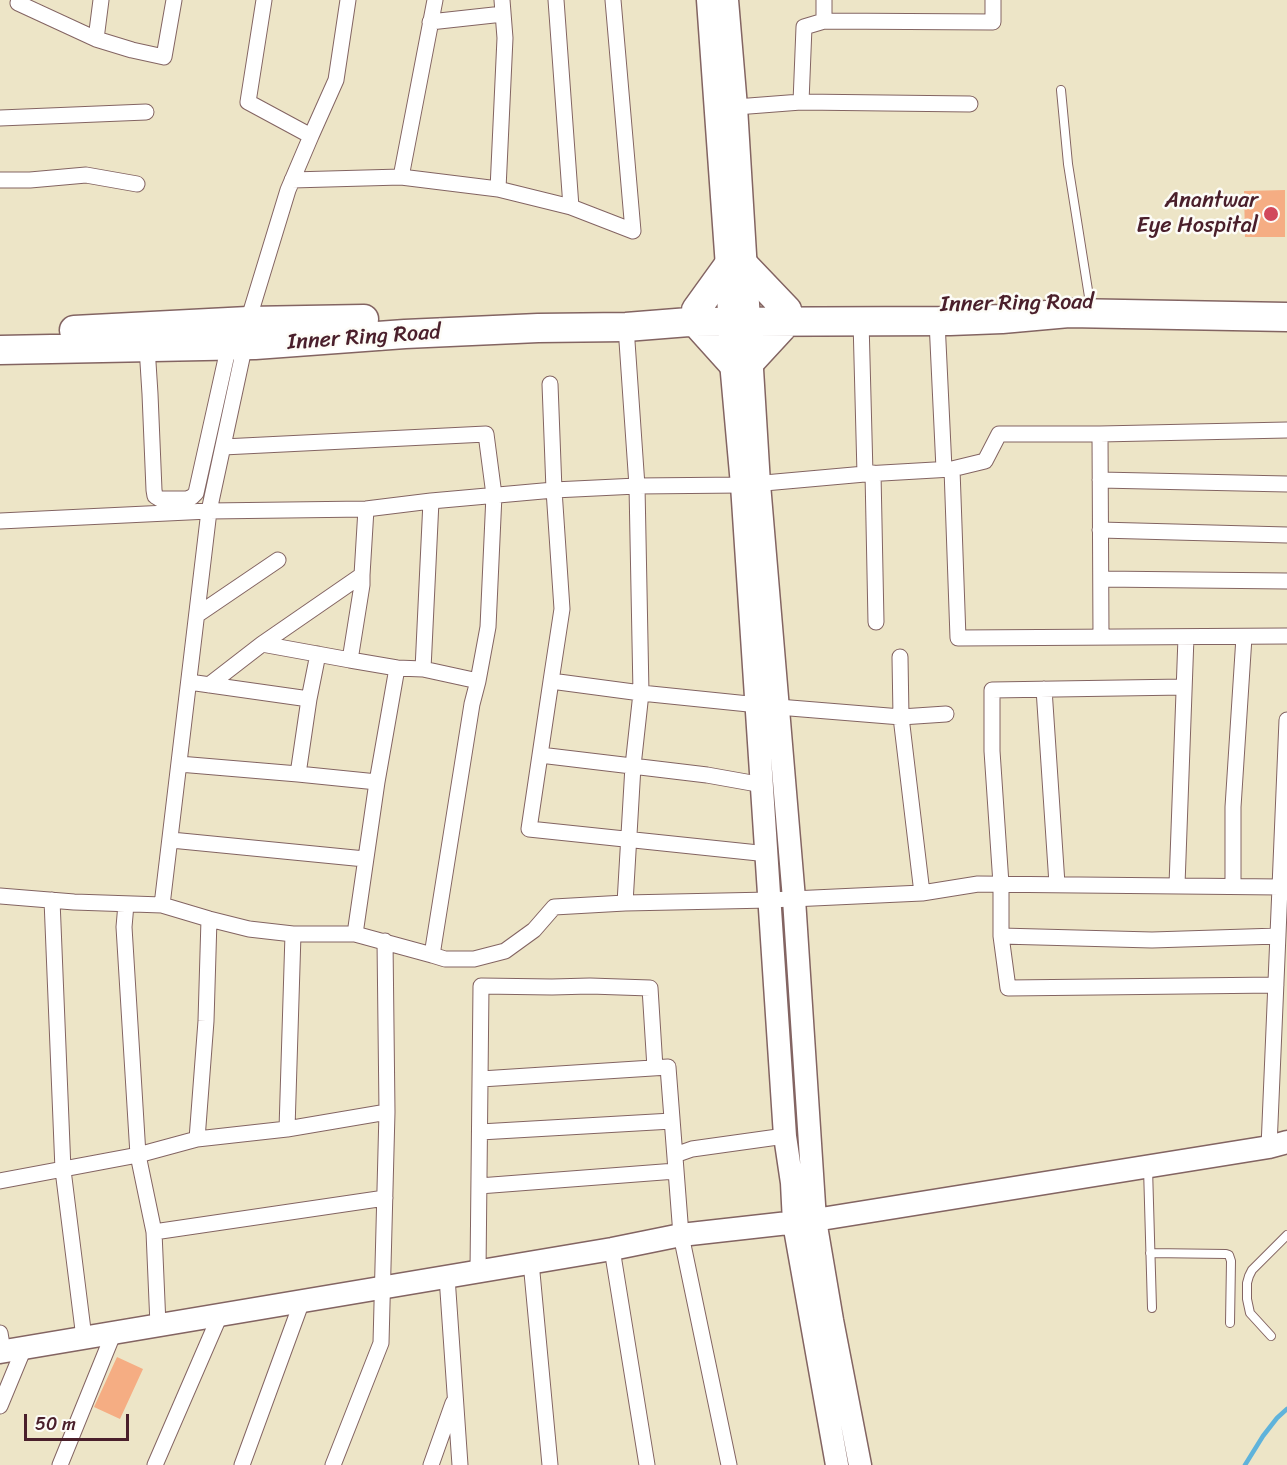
<!DOCTYPE html>
<html>
<head>
<meta charset="utf-8">
<style>
	body { margin:0 }
	#map { position:relative; width:1287px; height:1465px; overflow:hidden; background:#ede5c7; font-family:Sriracha,sans-serif }
	canvas { display:block }
	.scale { position:absolute; left:24px; top:1414px; width:105px; height:27px; box-sizing:border-box; border:3px solid #4a1f2b; border-top:0; padding-left:8px; font-size:18px; line-height:21px; white-space:nowrap; color:#4a1f2b; -webkit-text-stroke:4px #fdfcf7; paint-order:stroke }
</style>
</head>
<body>
<div id="map">
<canvas width="1287" height="1465"></canvas>
<div class="scale">50 m</div>
</div>
<script>
const context = document.querySelector('canvas').getContext('2d');
context.lineJoin = 'round';
const poly = rows => new Path2D(rows.map(r => 'M' + r).join(''));
function strokePath(path, color, width, dash) { context.strokeStyle = color; context.lineWidth = width; context.lineCap = dash ? 'butt' : 'round'; context.setLineDash(dash || []); context.stroke(path); }
function fillPath(path, color) { context.fillStyle = color; context.fill(path, 'evenodd'); }
function label(font, color, halo, rows, align = 'center') {
  context.font = font + ' Sriracha,sans-serif'; context.lineWidth = 5; context.setLineDash([]); context.textBaseline = 'middle'; context.strokeStyle = halo; context.fillStyle = color; for (const [text, x, y, turn = 0] of rows) {
    context.save(); context.translate(x, y); context.rotate((+turn || 0) * Math.PI / 180); context.textAlign = isNaN(turn) ? turn : align; if (halo) context.strokeText(text, 0, 0); context.fillText(text, 0, 0); context.restore();
  }
}
strokePath(poly([
	[1245,1465,1263,1436,1277,1418,1287,1409]
]), '#5fb3db', 4.5);
fillPath(poly([
	[1285,190,1285,237,1245,237,1244,191],
	[117,1357,143,1369,120,1419,94,1407]
]), '#f5ad83');
const lane = poly([
	[1061,90,1068,164,1090,303],
	[1148,1168,1152,1308],
	[1150,1253,1226,1254,1229,1255,1231,1261,1230,1323],
	[1271,1336,1250,1313,1247,1299,1247,1283,1249,1276,1252,1270,1287,1235]
]);
const street = poly([
	[19,0,18,3,96,39,132,50,164,57,174,0],
	[264,0,248,102,311,136,336,80,348,0],
	[556,0,571,207],
	[824,0,824,21,993,22,993,0],
	[430,22,503,14],
	[96,39,101,0],
	[801,102,804,27,824,21],
	[736,107,801,102,970,104],
	[0,118,146,112],
	[401,177,498,189,571,207,633,231,613,0],
	[0,180,30,180,86,175,137,184],
	[292,180,401,177,435,0],
	[498,189,505,38,502,0],
	[248,321,288,190,311,136],
	[861,321,865,474],
	[937,321,944,469],
	[245,344,209,511,162,905,209,919,249,929,293,934,355,934,432,955],
	[147,347,150,394,154,490,155,496,160,499,187,499,192,497,196,493,229,345],
	[550,384,554,490,562,609,551,681,641,693,778,707,901,717,946,714],
	[1100,434,1287,430],
	[223,447,486,434,494,495,488,627,478,681],
	[952,469,985,461,999,434,1100,434,1101,637],
	[873,473,876,622],
	[1100,480,1287,484],
	[366,509,362,575,362,585,350,660,397,668,423,669,478,681,472,704,432,955,445,959,474,959,505,951,534,930,554,907,625,903,770,900,922,893,901,717,900,657],
	[0,521,209,511,366,509,431,501,554,490,637,486,742,485,865,474,952,469,958,638,1287,636],
	[1100,530,1287,535],
	[1101,579,1287,581],
	[197,615,278,560],
	[262,644,362,575],
	[423,669,431,501],
	[551,681,529,829,768,854],
	[209,685,262,644,350,660],
	[1184,687,992,690,992,751,1001,884,1001,936,1152,940,1278,936],
	[1044,689,1057,884],
	[309,699,318,654],
	[540,755,707,775,763,785],
	[179,764,298,774,309,699,189,682],
	[298,774,377,782,355,934],
	[377,782,397,668],
	[171,840,365,859],
	[1177,885,1186,637],
	[1233,886,1233,807,1244,637],
	[922,893,978,884,1280,887,1287,720],
	[0,896,74,902,162,905],
	[52,900,63,1170,84,1338],
	[625,903,633,766,641,693,637,486,626,327],
	[126,904,124,927,138,1155,154,1232,385,1198],
	[1001,936,1008,988,1276,985],
	[481,1079,668,1067,681,1235,729,1465],
	[287,1129,293,934],
	[480,1132,672,1121],
	[197,1139,206,1021,209,919],
	[1269,1147,1280,887],
	[675,1151,675,1155,692,1149,785,1136],
	[0,1181,138,1155,197,1139,287,1129,387,1112,385,941],
	[479,1186,676,1171],
	[154,1232,158,1325],
	[612,1249,647,1465],
	[531,1262,550,1465],
	[478,1271,481,986,552,987,590,986,650,988,655,1068],
	[447,1277,460,1465],
	[0,1333,3,1351],
	[0,1406,24,1348],
	[60,1465,114,1332],
	[155,1465,220,1315],
	[242,1465,302,1301],
	[333,1465,381,1343,387,1112],
	[431,1465,453,1403]
]);
const secondary = poly([
	[708,0,727,267,731,362,742,485,785,1136,792,1183,794,1223,837,1465],
	[727,0,736,107,759,484,794,899,815,1220,832,1320,860,1465],
	[0,1352,612,1249,681,1235,815,1220,1269,1147,1287,1142]
]);
const highway = poly([
	[745,266,787,310],
	[696,310,727,267],
	[695,322,731,362],
	[74,330,248,321,364,319],
	[0,350,255,345,405,334,538,328,626,327,689,322,950,321,1002,319,1069,313,1287,317],
	[751,361,787,322]
]);
strokePath(lane, '#836462', 10);
strokePath(street, '#836462', 17);
strokePath(secondary, '#836462', 25);
strokePath(highway, '#836462', 31);
strokePath(lane, '#fff', 8);
strokePath(street, '#fff', 15);
strokePath(secondary, '#fff', 22);
strokePath(highway, '#fff', 28);
for (const [x, y, r, color] of [
	[1271,214,8,"#d1495b"]
]) { const dot = new Path2D(); dot.arc(x, y, r, 0, 2 * Math.PI); context.fillStyle = color; context.fill(dot); strokePath(dot, '#fdfcf7', 2); }
label('22px', '#4a1f2b', '#fdfcf7', [
	["Anantwar",1258,201],
	["Eye Hospital",1258,226]
], 'right');
label('22px', '#4a1f2b', '#fdfcf7', [
	["Inner Ring Road",1017,304,-1],
	["Inner Ring Road",364,338,-4]
]);
</script>
</body>
</html>
